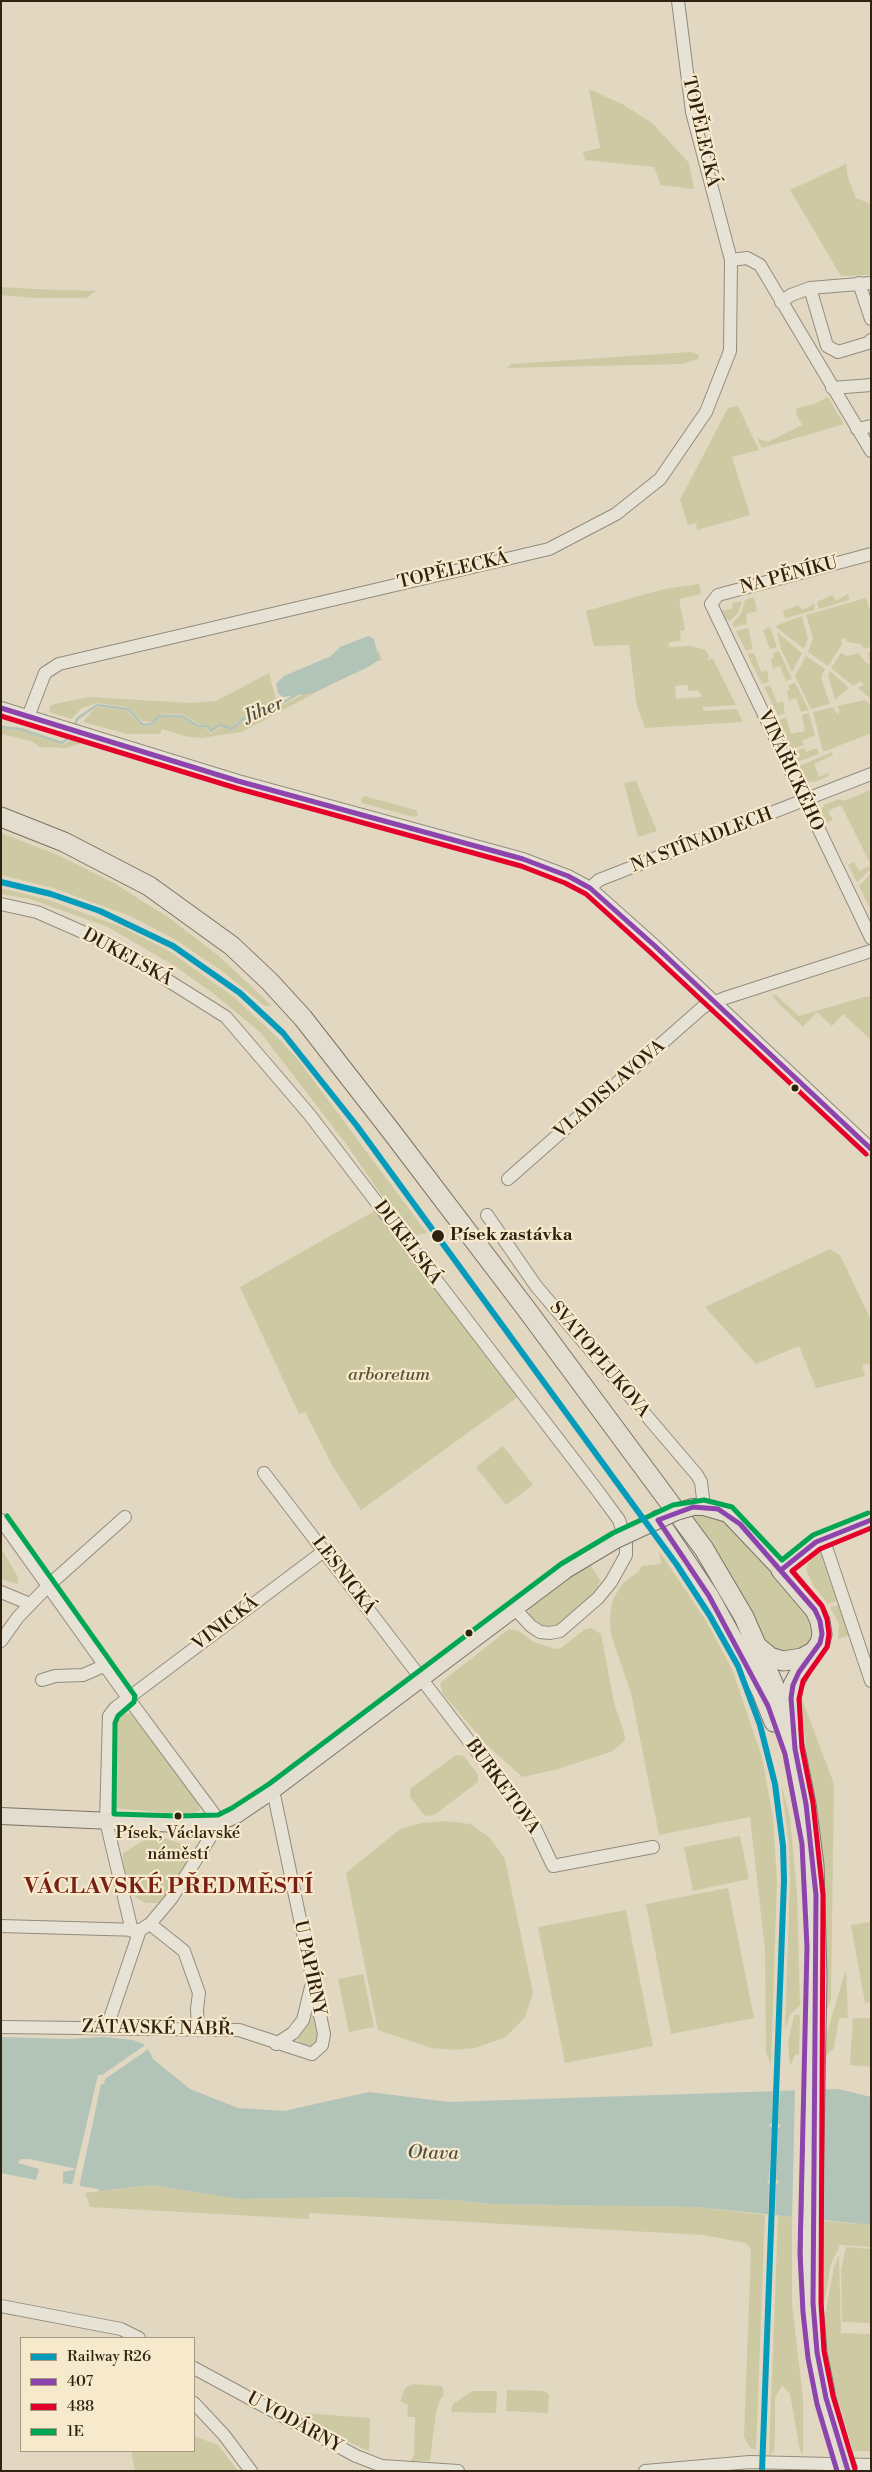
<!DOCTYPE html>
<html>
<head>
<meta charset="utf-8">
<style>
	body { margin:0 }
	#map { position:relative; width:872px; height:2472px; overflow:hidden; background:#e2d7c0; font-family:"Libre Bodoni",serif }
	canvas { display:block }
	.frame { position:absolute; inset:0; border:2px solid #302211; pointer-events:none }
	.legend { position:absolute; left:20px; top:2337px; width:175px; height:115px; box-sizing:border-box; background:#f6e9cc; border:1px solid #a79981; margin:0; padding:6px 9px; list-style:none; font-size:15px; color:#302211 }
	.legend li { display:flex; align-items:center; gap:10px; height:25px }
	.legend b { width:25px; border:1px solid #a79981 }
</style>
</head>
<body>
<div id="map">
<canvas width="872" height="2472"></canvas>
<div class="frame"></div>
<ul class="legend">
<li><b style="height:6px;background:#059cbb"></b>Railway R26</li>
<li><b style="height:6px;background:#8e44ad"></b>407</li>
<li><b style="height:6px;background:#e4002b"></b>488</li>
<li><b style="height:6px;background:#00a651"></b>1E</li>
</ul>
</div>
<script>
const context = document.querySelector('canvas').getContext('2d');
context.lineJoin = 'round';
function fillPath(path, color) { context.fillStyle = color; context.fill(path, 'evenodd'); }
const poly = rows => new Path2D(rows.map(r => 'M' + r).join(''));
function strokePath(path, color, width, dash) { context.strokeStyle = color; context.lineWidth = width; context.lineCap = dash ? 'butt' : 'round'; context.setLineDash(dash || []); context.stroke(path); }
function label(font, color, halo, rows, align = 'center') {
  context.font = font + ' "Libre Bodoni",serif'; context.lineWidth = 4.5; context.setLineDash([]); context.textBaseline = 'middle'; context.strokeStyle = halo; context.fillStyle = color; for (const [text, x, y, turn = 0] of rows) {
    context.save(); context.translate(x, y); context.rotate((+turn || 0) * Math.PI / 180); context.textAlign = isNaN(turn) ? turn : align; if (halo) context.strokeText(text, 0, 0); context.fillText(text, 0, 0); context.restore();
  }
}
fillPath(poly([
	[589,89,624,105,652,123,689,163,694,189,661,185,654,167,585,160,583,152,600,148],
	[846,164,848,178,856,198,871,204,871,275,841,276,790,190],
	[1,287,33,289,96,291,86,298,35,298,1,295],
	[691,352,699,355,698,359,682,364,507,368,511,364],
	[828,397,844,424,762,448,757,438,768,442,802,425,796,413,797,408,814,404],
	[738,406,759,450,732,457,750,515,697,530,696,523,688,525,680,500,728,408],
	[699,584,701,594,679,599,685,630,680,631,681,641,669,642,669,647,690,646,706,650,709,656,707,660,713,659,736,705,703,707,703,711,737,709,743,722,645,728,637,706,629,645,594,646,586,611,664,589],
	[688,685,688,691,698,690,702,697,676,699,675,686],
	[848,594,849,600,819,609,817,602,832,595,836,601],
	[754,597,757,611,746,614,747,624,734,627,732,624,741,614,745,600],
	[866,598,871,614,871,646,865,649,860,644,847,642,845,638,841,639,842,644,828,666,808,652,813,638,806,615],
	[742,601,738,613,730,621,723,618,721,611,733,608,732,603],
	[814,604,815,610,785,618,783,611,798,605,802,610],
	[802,616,808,638,804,649,775,626],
	[770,627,777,647,770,649,763,630],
	[748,628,753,649,746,651,736,631],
	[777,632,802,653,792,672,781,649],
	[379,651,382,660,369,664,242,732,201,738,184,736,162,729,160,734,127,734,83,722,96,707,126,710,143,727,152,726,159,717,182,717,198,727,206,727,210,734,221,727,232,730,248,716,251,716,254,720,368,660],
	[779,651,792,679,786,681,780,666,773,668,771,659,774,658,773,653],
	[871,651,871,699,858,688,864,685,861,681,853,686,831,668,841,653,847,656,859,653,865,662,870,664,868,653],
	[754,653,761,672,767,670,769,682,762,684,747,654],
	[806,656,825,669,821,678,830,704,811,709,795,676],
	[830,671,849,688,835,700,828,675],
	[269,673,276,700,271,708,255,717,252,713,246,713,232,728,219,724,212,730,208,725,198,724,183,714,162,714,150,722,142,721,128,707,97,703,82,708,71,719,49,712,50,706,54,704,89,697,191,703,216,701],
	[795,683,809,710,801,712,796,698,789,700,787,691,790,690,788,685],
	[770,685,777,703,783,702,785,714,778,715,764,687],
	[865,700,871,705,871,733,823,752,813,712,833,707,837,714,840,711,837,706],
	[809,713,815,735,802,741,804,745,791,749,778,721,786,717,791,734,805,731,802,715],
	[1,728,20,730,63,745,71,740,83,743,65,748,40,747,31,741,1,734],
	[805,748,806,752,817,748,819,754,797,762,793,752],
	[832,752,833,755,814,764,819,777,828,773,829,776,814,782,807,781,799,766],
	[636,781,657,831,638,837,624,783],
	[871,790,871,865,841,805,828,811,833,820,827,823,821,812,824,805,839,799,844,801],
	[364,796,416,810,418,815,414,817,362,803,361,799],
	[1,833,58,855,112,882,168,917,219,956,272,1006,265,1006,222,971,176,940,130,916,53,888,1,875],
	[854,862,859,871,871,865,871,869,857,882,848,865],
	[871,873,871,911,859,886],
	[1,888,49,900,124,928,169,951,235,998,278,1038,299,1061,427,1233,417,1235,411,1232,392,1211,347,1145,260,1032,214,994,173,965,108,927,30,899,1,894],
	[772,995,776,995,799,1016,864,997,871,997,871,1040,843,1014,832,1026,817,1012,803,1027,780,1005],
	[378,1209,519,1396,361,1510,332,1465,305,1412,299,1414,240,1287],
	[830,1249,840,1255,870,1318,871,1363,862,1365,865,1376,816,1388,799,1346,756,1364,705,1307],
	[503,1446,533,1485,506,1505,476,1467],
	[697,1514,712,1514,727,1522,812,1617,813,1640,808,1649,787,1656,762,1644,689,1517],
	[1,1548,18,1577,18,1584,1,1579],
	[819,1549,822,1552,821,1554,838,1601,828,1604,813,1585,806,1570,808,1564],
	[659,1551,705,1619,732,1669,762,1757,773,1818,777,1880,771,2066,766,2052,765,1950,750,1817,659,1835,631,1693,611,1635,610,1616,613,1599,623,1583,638,1572,642,1566,661,1564],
	[589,1563,602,1583,599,1582,597,1591,554,1629,544,1628,530,1618,528,1605],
	[839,1605,850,1635,838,1639,839,1624,830,1607],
	[591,1628,601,1634,614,1703,624,1732,625,1740,613,1751,601,1755,558,1769,522,1777,487,1745,443,1694,440,1683,509,1629,519,1631,534,1642,555,1649,561,1648,584,1630],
	[800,1694,834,1784,831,1999,823,2021,821,1882],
	[130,1713,198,1801,200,1810,193,1815,112,1808,112,1715],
	[456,1755,464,1756,478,1775,478,1782,434,1815,425,1816,410,1797,411,1788],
	[781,1783,790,1817,797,1894,800,2006,791,2013,785,2029,790,1880,789,1846],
	[447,1821,470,1824,489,1837,505,1859,533,1993,525,2017,506,2037,475,2048,453,2050,431,2048,378,2030,346,1873,400,1829,422,1823],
	[740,1836,749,1879,693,1891,684,1847],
	[148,1838,167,1839,185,1845,191,1853,189,1864,176,1887,158,1903,146,1903,132,1895,122,1870,123,1853],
	[728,1888,754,2018,671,2034,646,1904],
	[626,1910,653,2046,565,2063,538,1927],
	[871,1922,871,2002,865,2003,851,1925],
	[846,1969,848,2018,839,2018,834,2048,825,2057,826,2036],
	[363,1974,374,2027,349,2032,338,1979],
	[313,2012,317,2034,316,2043,309,2047,301,2046,298,2040,299,2034],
	[794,2015,800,2015,799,2055,796,2054,790,2066,788,2042],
	[853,2018,871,2018,871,2067,850,2065],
	[152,2185,239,2199,346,2197,453,2200,491,2204,697,2207,765,2215,756,2450,750,2448,744,2437,751,2250,746,2243,703,2235,504,2224,309,2213,309,2219,90,2207,85,2193],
	[778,2216,792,2217,792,2303,803,2399,803,2454,800,2451,790,2394,782,2385,775,2398,775,2440,774,2451,769,2456],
	[822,2221,871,2225,871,2247,840,2245,831,2264,823,2310],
	[846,2247,871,2249,871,2323,842,2322,841,2270],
	[839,2255,841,2333,871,2334,871,2451,853,2451,832,2379,824,2321,834,2267],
	[413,2384,442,2386,444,2395,440,2400,436,2413,430,2461,411,2461,414,2455,415,2417,407,2417,408,2405,400,2401,405,2388],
	[507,2390,544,2391,549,2395,548,2413,506,2411],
	[472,2391,497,2391,496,2413,451,2412,453,2404],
	[303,2413,370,2418,369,2451,326,2432],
	[194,2436,218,2445,238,2471,135,2471,131,2451,194,2451]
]), '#cdcaa3');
fillPath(poly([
	[368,636,374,639,379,660,368,667,313,693,283,697,278,693,276,684,284,676,331,656,340,647],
	[1,2037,70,2039,103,2037,133,2040,146,2045,153,2059,190,2089,238,2108,284,2111,369,2092,449,2102,838,2089,871,2097,871,2225,697,2207,491,2204,453,2200,346,2197,239,2199,152,2185,99,2191,98,2189,63,2183,63,2172,77,2169,29,2159,21,2159,18,2163,39,2169,36,2180,1,2173]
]), '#b2c3b8');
fillPath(poly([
	[148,2043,150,2048,105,2079,104,2084,101,2084,79,2188,71,2186,73,2182,98,2075,102,2075],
	[824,2087,822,2223,792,2220,795,2088],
	[773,2089,780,2089,778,2123,781,2126,778,2128,776,2179,779,2182,776,2185,775,2218,768,2217,769,2184,767,2182,769,2179,772,2128,769,2125,772,2123]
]), '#e2d7c0');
strokePath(poly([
	[1,727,20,729,62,743,72,735],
	[74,728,77,719,97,705,128,709,143,725,151,724,159,716,182,716,198,726,208,726,211,731,220,725,232,729,247,715,252,714,254,719,296,695]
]), '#b2c3b8', 2.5);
const minor = poly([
	[731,260,747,258,760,265,871,451],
	[859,283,871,319],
	[810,288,827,346,838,352,868,343,871,340],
	[781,302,791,295,810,288,871,283],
	[832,388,871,385],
	[857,429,871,426],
	[871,554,718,595,711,604,871,938],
	[1,708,238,781,523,859,568,876,590,888,655,946,871,1149],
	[28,717,45,673,59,664,549,549,616,514,660,479,706,412,730,351,731,260,692,112,678,1],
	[590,888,599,880,871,774],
	[1,904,37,912,110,944,226,1017,309,1114,597,1490,619,1520,626,1541,626,1555,611,1582,598,1598,560,1631,550,1633,540,1632,531,1626,514,1608],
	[508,1179,703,1007,725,998,871,951],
	[487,1215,536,1286,697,1475,701,1482,704,1507],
	[264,1473,534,1826,553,1866,653,1847],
	[1,1520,128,1698,220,1822,171,1899,150,1924,140,1930,1,1926],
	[823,1538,871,1681],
	[1,1592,30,1604],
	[1,1641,18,1617,49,1585,125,1517],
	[42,1680,55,1676,83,1675,106,1665],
	[150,1924,184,1951,199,1993,197,2009,198,2028],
	[132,1931,106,1821,109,1716,115,1708,324,1551],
	[1,2027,239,2030,312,2054,322,2045,324,2034,273,1790],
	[107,2027,140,1930],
	[276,2044,293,2033,303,2020,311,1987],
	[1,2306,121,2329,139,2338],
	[194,2368,356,2456,382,2466,458,2471],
	[194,2403,224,2435,251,2471],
	[645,2471,750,2462,871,2465]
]);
const major = poly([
	[693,1507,704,1507,728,1514,781,1570,816,1542,871,1520],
	[1,1816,178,1824,220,1822,236,1815,273,1790,566,1570]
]);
const highway = poly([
	[1,817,64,842,149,886,232,946,270,982,303,1018,391,1131,527,1310,704,1549,744,1617,773,1683,795,1749,806,1804,814,1865,817,1977,812,2252,813,2303,817,2352,826,2398,840,2448],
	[658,1520,709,1596,761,1690,774,1722],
	[781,1570,815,1610,820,1621,822,1634,820,1643,804,1665,793,1685,791,1698,792,1720],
	[758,1647,770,1657,783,1661,802,1658,813,1652]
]);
strokePath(minor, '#938c7d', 14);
strokePath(major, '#7b7365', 18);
strokePath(highway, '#7b7365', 21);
strokePath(minor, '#e7e2d6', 12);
strokePath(major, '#e3ddcf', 16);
strokePath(highway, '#e3ddcf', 19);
const majorBridge = poly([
	[566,1570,616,1540,676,1512,693,1507]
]);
const highwayBridge = poly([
	[840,2448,848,2471]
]);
strokePath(majorBridge, '#7b7365', 18, []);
strokePath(highwayBridge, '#7b7365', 21, []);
strokePath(majorBridge, '#e3ddcf', 16);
strokePath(highwayBridge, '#e3ddcf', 19);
strokePath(poly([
	[1,708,238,781,523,859,568,876,590,888,655,946,871,1149],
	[781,1570,816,1542,871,1520],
	[837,2471,817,2404,808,2358,803,2312,800,2253,807,1947,802,1844,785,1754,768,1706,709,1596,658,1520,693,1507,718,1509,740,1524,815,1610,820,1621,822,1634,820,1643,799,1672,793,1685,791,1698,795,1749,806,1804,816,1895,813,2303,817,2352,826,2398,848,2471]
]), '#8e44ad', 5);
strokePath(poly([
	[1,716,236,788,521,866,565,883,586,894,650,952,866,1154],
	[855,2469,833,2396,824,2351,821,2303,823,1895,813,1803,802,1748,799,1699,803,1681,827,1647,829,1634,827,1619,822,1606,792,1571,820,1549,871,1528]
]), '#e4002b', 5);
strokePath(poly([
	[7,1516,135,1696,134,1702,118,1716,115,1723,114,1814,178,1816,218,1815,232,1808,269,1784,561,1564,613,1533,673,1505,704,1500,732,1507,782,1560,813,1535,868,1513]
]), '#00a651', 5);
strokePath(poly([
	[1,882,51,894,100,911,173,946,240,993,283,1033,357,1126,677,1565,710,1616,738,1666,760,1725,775,1784,783,1846,784,1880,762,2471]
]), '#059cbb', 6);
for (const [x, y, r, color] of [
	[795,1088,4.5,"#302211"],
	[438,1236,7,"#302211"],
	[469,1633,4.5,"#302211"],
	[178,1816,4.5,"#302211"]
]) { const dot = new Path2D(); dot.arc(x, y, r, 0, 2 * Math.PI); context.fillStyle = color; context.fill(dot); strokePath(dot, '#f6e9cc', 2); }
label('17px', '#302211', '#f6e9cc', [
	["Písek, Václavské",178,1834],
	["náměstí",178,1855]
]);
label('18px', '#302211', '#f6e9cc', [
	["TOPĚLECKÁ",700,132,77],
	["TOPĚLECKÁ",453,571,-13],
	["NA PĚNÍKU",789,576,-15],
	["VINAŘICKÉHO",790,771,65],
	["NA STÍNADLECH",702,841,-21],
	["DUKELSKÁ",127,958,29],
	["VLADISLAVOVA",610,1090,-41],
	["DUKELSKÁ",407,1243,53],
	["SVATOPLUKOVA",599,1360,50],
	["LESNICKÁ",343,1576,53],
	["VINICKÁ",226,1624,-37],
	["BURKETOVA",502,1787,54],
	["U PAPÍRNY",309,1968,78],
	["ZÁTAVSKÉ NÁBŘ.",158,2029,1],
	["U VODÁRNY",294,2423,29]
]);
label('bold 18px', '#302211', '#f6e9cc', [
	["Písek zastávka",450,1236]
], 'left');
label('italic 18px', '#5a5136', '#f6e9cc', [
	["arboretum",389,1376]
]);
label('italic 19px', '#515042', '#f6e9cc', [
	["Jiher",264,711,-23],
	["Otava",433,2154,1]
]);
context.letterSpacing = '1px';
label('bold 22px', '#7a1f14', '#f6e9cc', [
	["VÁCLAVSKÉ PŘEDMĚSTÍ",169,1888]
]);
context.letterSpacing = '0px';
</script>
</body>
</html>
